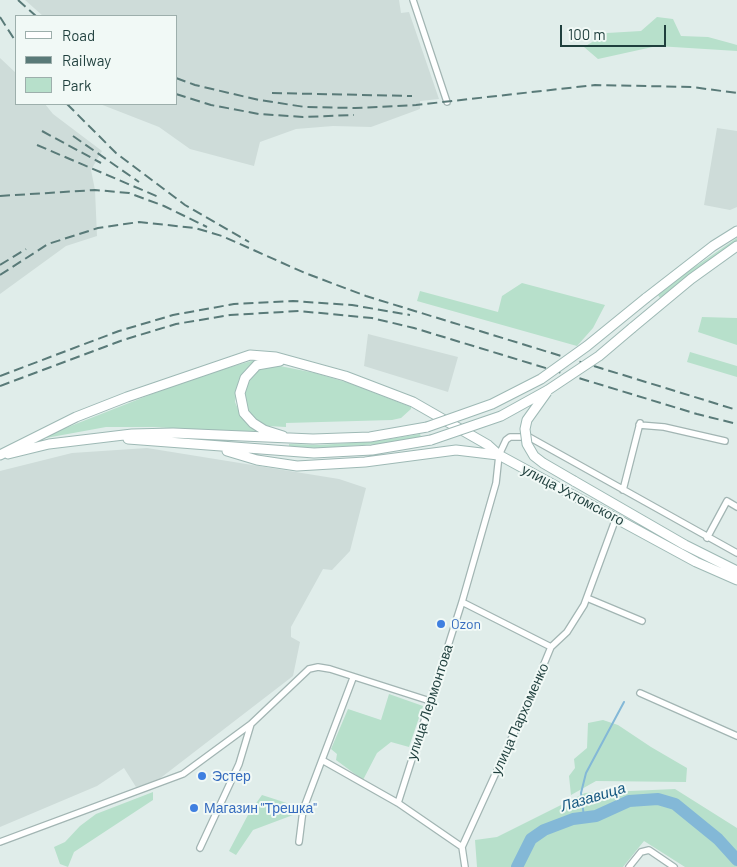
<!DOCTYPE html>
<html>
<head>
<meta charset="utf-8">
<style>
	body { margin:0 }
	#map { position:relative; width:737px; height:867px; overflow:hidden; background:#e0edea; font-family:Barlow,sans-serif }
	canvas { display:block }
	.legend { position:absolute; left:15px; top:15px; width:162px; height:90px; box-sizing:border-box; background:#f1f9f6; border:1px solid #9dafac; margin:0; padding:6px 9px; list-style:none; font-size:15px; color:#1f3f3d }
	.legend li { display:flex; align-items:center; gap:10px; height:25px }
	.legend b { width:25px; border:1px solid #9dafac }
	.scale { position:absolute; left:560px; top:25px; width:106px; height:22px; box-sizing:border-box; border:2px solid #1f3f3d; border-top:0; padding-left:6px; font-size:15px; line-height:18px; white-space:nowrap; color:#1f3f3d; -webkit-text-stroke:4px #f1f9f6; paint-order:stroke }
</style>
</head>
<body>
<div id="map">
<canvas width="737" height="867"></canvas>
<ul class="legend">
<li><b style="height:6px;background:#fff"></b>Road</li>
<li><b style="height:6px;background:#597a78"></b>Railway</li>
<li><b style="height:14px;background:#b7e0cb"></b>Park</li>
</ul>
<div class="scale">100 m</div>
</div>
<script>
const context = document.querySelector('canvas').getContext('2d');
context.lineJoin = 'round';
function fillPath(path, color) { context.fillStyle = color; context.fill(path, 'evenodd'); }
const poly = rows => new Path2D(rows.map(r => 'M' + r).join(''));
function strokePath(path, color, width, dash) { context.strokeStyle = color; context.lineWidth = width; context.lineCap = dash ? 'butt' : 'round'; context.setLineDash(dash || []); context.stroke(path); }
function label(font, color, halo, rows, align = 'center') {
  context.font = font + ' Barlow,sans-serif'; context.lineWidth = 4; context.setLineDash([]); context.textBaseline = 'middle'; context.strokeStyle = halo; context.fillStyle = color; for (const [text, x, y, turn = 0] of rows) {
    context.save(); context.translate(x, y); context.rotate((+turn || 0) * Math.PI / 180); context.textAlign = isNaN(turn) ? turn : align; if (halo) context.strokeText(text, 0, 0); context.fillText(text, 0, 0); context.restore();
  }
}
fillPath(poly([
	[25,0,399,0,401,13,409,12,439,99,420,101,420,109,371,127,333,126,296,129,260,142,254,166,190,149,159,127,100,104,176,104,176,16,43,16],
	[0,58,16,73,16,104,45,104,53,114,102,151,91,170,95,190,97,236,66,246,0,294],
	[717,128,737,131,737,207,730,210,704,205],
	[368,334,458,357,448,392,364,366],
	[147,448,339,479,366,488,350,551,332,570,323,569,291,627,291,637,300,642,293,676,154,783,136,787,124,768,97,786,0,827,0,471,72,453]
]), '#cedcd9');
fillPath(poly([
	[657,17,673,19,681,36,708,37,730,43,737,45,737,51,657,46,598,59,584,47,607,33,641,31],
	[737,238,737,241,660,298,658,295,689,271],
	[522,283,605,305,593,328,577,346,417,301,420,291,498,312,502,296],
	[702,317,737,318,737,345,698,332],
	[690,352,737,366,737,377,687,362],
	[258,359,260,360,245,370,239,379,235,402,241,416,259,434,154,427,106,427,35,440,190,379],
	[280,366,315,373,349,383,411,407,411,409,401,418,392,420,286,423,286,427,267,426,251,417,246,407,244,397,246,385,260,369],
	[420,434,421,437,378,444,320,448,289,447,289,444,320,445,378,441],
	[389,694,423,706,409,747,391,742,377,753,363,780,336,760,337,754,331,749,348,709,381,720],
	[603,720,618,725,651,747,687,768,686,782,596,781,571,795,569,776,575,768,574,759,587,748,588,723],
	[675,789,737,828,737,867,685,867,644,841,623,867,477,867,475,840,497,837,585,793],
	[153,792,153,800,74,852,68,867,60,864,54,847,65,842,80,826,96,814],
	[262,795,296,806,293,815,253,830,236,855,229,851,249,813]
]), '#b7e0cb');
strokePath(poly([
	[584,817,581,793,586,773,624,702]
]), '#83b8d7', 2);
strokePath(poly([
	[517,867,531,839,544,830,573,819,596,816,629,801,658,799,675,804,718,839,737,860]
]), '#83b8d7', 12);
const street = poly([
	[413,0,447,102],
	[639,425,664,427,725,441],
	[623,490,640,423],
	[707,538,727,501,737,507],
	[587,598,642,621],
	[462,602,551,647],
	[640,693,737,736],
	[322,760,398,803,462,847,465,867],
	[398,803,462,602,496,483,499,455,506,440,510,437,529,437,737,553],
	[0,842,183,774,251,724,309,669,318,667,330,669,430,701],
	[299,842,303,810,353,678],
	[462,847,530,698,551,647,567,632,584,605,616,518],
	[200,848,239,764,251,724],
	[629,867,641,852,649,850,674,867]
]);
const secondary = poly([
	[646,298,713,246,737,231],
	[632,328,691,279,737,246],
	[280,361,257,365,245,378,240,393,244,413,253,423,264,430,283,436],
	[128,439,314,453,372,450,431,440],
	[227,451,257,460,297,466,365,462,456,450,498,455],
	[8,454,49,444,132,434,173,433,313,439,370,437,427,427],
	[0,455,76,417,127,397,250,355,276,357,345,376,413,402,488,445,499,455,696,562,737,580],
	[574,481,685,545,737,571]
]);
strokePath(street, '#a2b5b3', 8);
strokePath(secondary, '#9eb9b5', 11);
strokePath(street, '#fff', 5.5);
strokePath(secondary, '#fff', 9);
strokePath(poly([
	[18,0,36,16],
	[0,17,16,42],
	[176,78,195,85,259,100,305,107,355,108,416,105,595,85,692,87,737,93],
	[272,93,412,96],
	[176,94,211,105,259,114,303,117,354,115],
	[67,104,116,153,185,205,249,242],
	[42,131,101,163],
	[73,136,139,182],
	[37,145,161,198],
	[0,196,95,190,129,193,164,206,207,227],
	[0,265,26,249],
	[0,275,48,244,98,228,139,222,195,228,222,236,305,273,366,296,737,410],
	[0,376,119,331,173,315,234,304,293,301,352,305,410,315],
	[0,386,123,340,176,324,230,315,299,311,372,318,414,328,697,414,737,424]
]), '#597a78', 2, [10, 5]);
const secondaryBridge = poly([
	[547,392,527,420,525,429,527,444,534,456,543,463,574,481],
	[427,427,492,404,541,379,587,346,646,298],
	[431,440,501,416,548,390,599,356,632,328]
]);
strokePath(secondaryBridge, '#9eb9b5', 11, []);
strokePath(secondaryBridge, '#fff', 9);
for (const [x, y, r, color] of [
	[441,624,5,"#3f7fe0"],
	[202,776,5,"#3f7fe0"],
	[194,808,5,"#3f7fe0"]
]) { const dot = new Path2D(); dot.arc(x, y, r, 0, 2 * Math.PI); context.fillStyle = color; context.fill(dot); strokePath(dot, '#f1f9f6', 2); }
label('14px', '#1f3f3d', '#f1f9f6', [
	["улица Ухтомского",573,495,28],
	["улица Лермонтова",430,702,-72],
	["улица Пархоменко",520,719,-66]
]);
label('14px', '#366cbe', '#f1f9f6', [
	["Ozon",451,624],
	["Эстер",212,776],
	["Магазин \"Трешка\"",204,808]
], 'left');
label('italic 15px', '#145780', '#f1f9f6', [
	["Лазавица",593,797,-17]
]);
</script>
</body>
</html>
